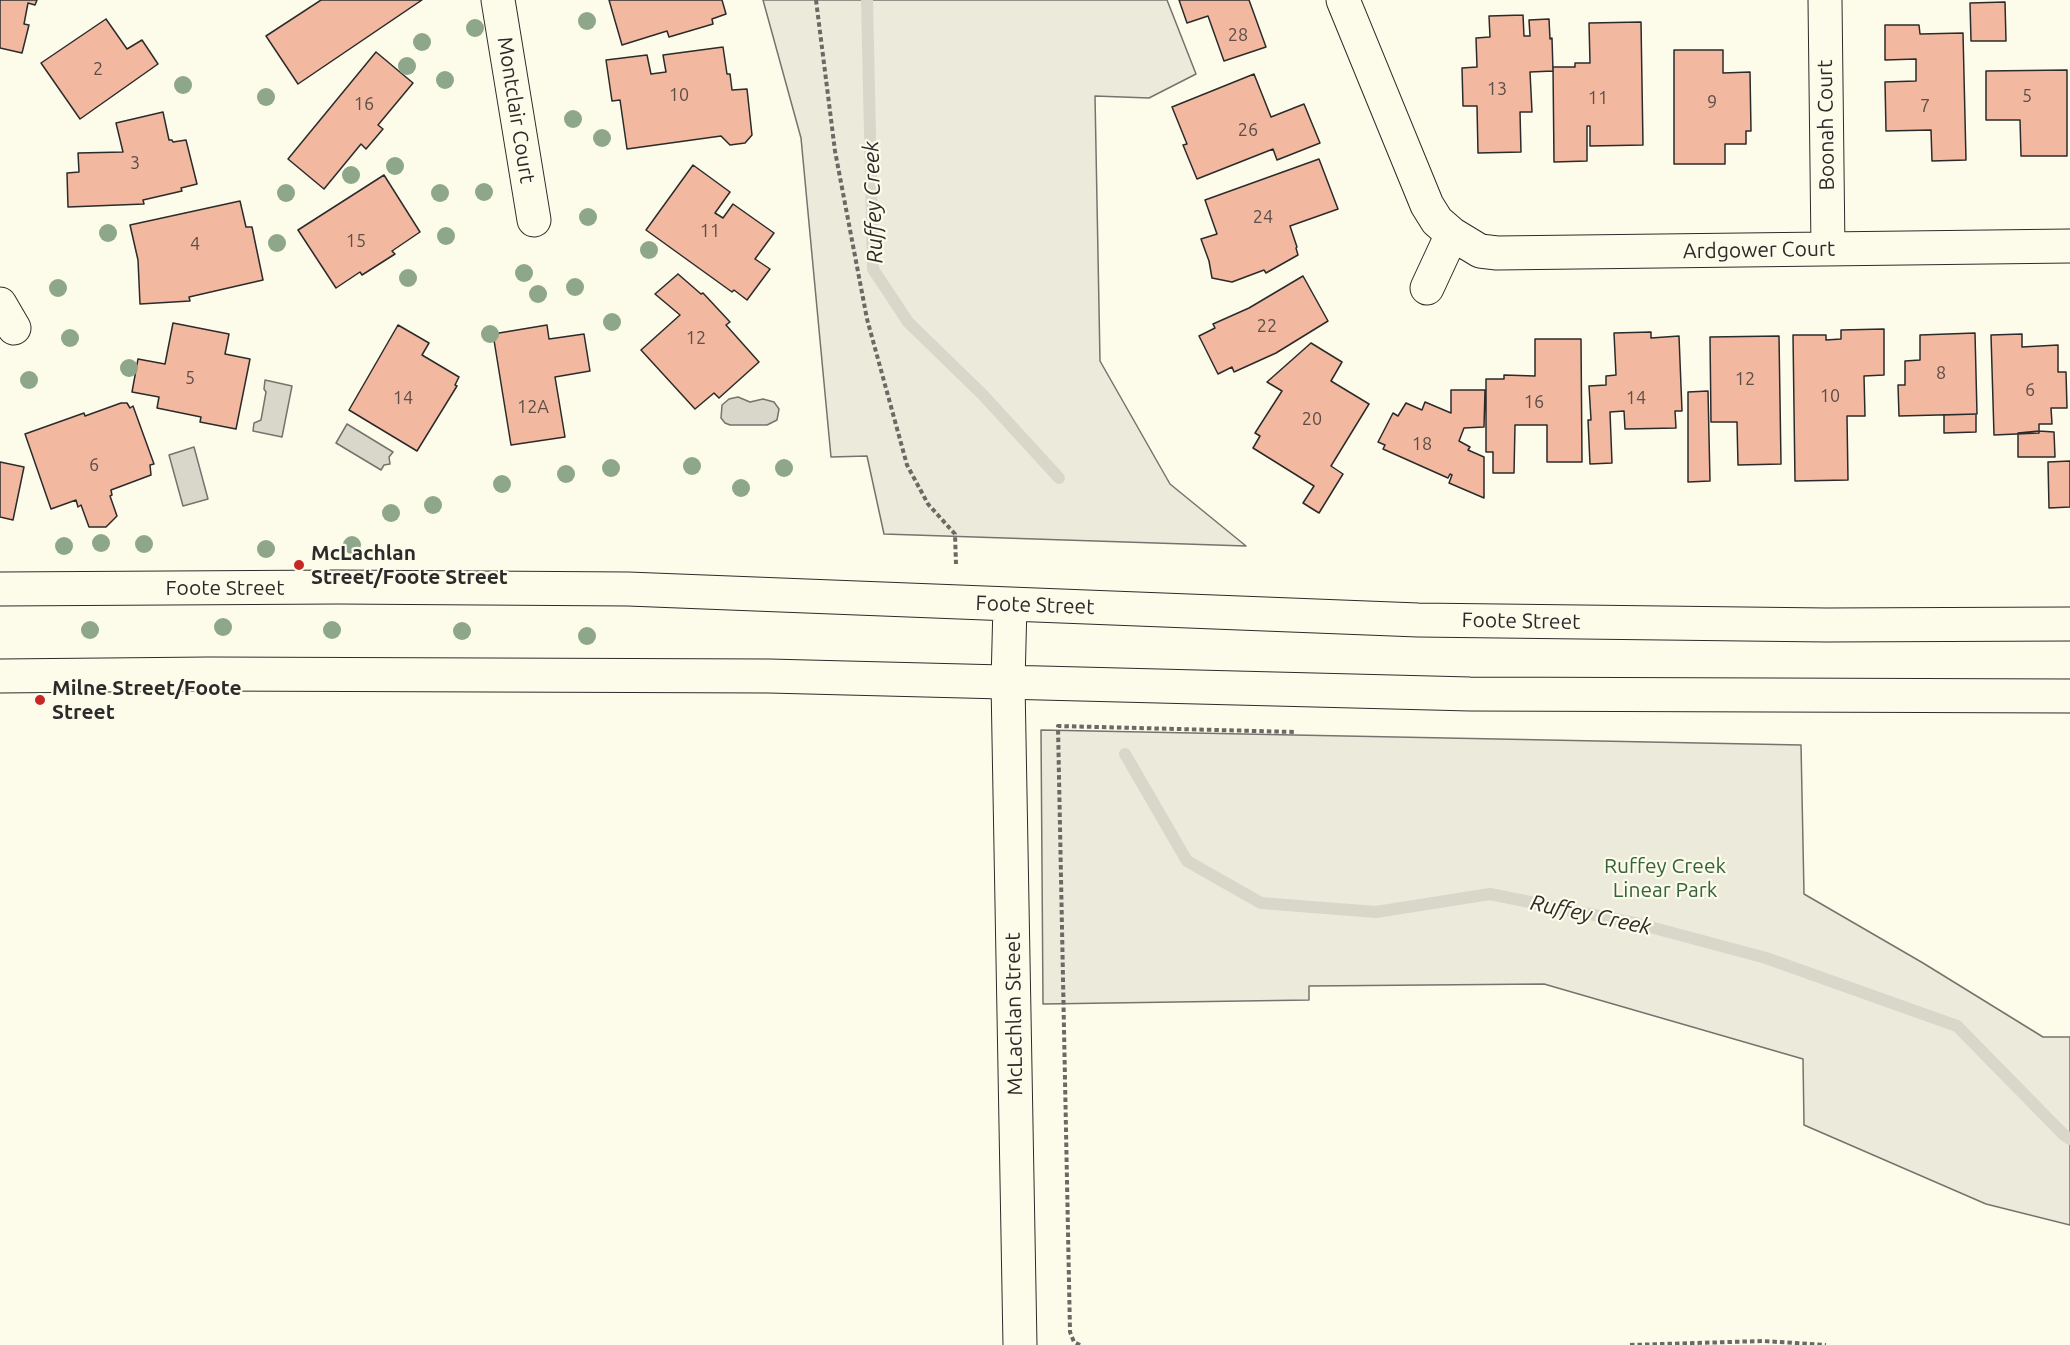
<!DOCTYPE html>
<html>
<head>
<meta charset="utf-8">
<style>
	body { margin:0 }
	canvas { display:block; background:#fdfbea }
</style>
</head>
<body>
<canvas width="2070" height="1345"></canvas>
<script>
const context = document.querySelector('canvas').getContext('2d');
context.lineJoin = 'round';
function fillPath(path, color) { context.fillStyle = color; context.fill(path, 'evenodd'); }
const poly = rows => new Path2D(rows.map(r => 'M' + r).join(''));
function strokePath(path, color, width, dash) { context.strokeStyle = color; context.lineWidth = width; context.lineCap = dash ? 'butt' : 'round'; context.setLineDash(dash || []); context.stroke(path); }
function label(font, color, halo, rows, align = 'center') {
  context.font = font + ' Ubuntu,sans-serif'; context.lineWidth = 4.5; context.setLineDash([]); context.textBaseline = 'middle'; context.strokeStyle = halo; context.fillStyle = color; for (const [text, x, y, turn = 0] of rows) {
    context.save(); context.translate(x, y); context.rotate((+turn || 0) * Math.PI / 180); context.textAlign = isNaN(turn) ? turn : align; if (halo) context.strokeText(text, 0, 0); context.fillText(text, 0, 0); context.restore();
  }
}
const green = poly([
	[763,0,1167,0,1196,74,1149,98,1095,96,1100,361,1170,484,1246,546,884,534,867,456,831,457,801,138,763,0],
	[1041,730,1801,745,1804,894,1923,963,2043,1037,2070,1037,2070,1225,1986,1204,1804,1125,1803,1059,1544,984,1309,986,1309,1000,1043,1004,1041,730]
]);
fillPath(green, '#ecebdb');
strokePath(green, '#74746e', 1.5);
const water = poly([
	[265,380,292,386,282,437,253,431,254,423,261,420,266,392,264,389,265,380],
	[738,397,750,402,763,399,774,402,779,409,777,420,767,425,730,425,725,423,721,418,722,405,729,399,738,397],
	[347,424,393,452,389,457,390,464,384,465,381,470,336,443,347,424],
	[194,447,208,499,183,506,169,455,194,447]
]);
fillPath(water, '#d8d7c9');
strokePath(water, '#74746e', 1.5);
strokePath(poly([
	[867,0,873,269,908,322,983,395,1059,478],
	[1125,754,1187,861,1261,903,1376,912,1490,894,1639,924,1766,958,1957,1026,2064,1135,2070,1139]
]), '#d8d7c9', 12);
const building = poly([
	[0,0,37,0,35,5,28,3,24,24,29,25,22,53,0,48,0,0],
	[321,0,422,0,298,84,266,36,321,0],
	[609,0,722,0,726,14,712,19,713,24,669,37,667,31,622,45,609,0],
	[1179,0,1249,0,1266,47,1224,61,1208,16,1187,23,1179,0],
	[2005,2,2006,41,1971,41,1970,3,2005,2],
	[1523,15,1524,36,1530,36,1529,20,1549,19,1550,39,1552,38,1553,71,1530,72,1532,112,1520,112,1521,152,1478,153,1477,106,1463,106,1462,68,1477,67,1476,38,1490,37,1489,16,1523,15],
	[106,19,127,49,142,40,158,64,80,119,41,63,106,19],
	[1641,22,1643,145,1590,146,1590,126,1587,126,1587,161,1554,162,1553,67,1575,67,1575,63,1590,63,1589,23,1641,22],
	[1885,25,1919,25,1920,34,1963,33,1966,160,1932,161,1931,130,1886,131,1885,82,1916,81,1916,59,1885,60,1885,25],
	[723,47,727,74,730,74,732,90,747,89,752,135,745,143,730,145,721,136,627,149,620,100,612,101,606,60,647,55,651,74,666,72,663,55,723,47],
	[1674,50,1723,50,1723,73,1750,72,1751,131,1746,131,1746,144,1725,144,1725,164,1674,164,1674,50],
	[376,52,413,83,378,125,383,129,366,149,361,144,324,189,288,159,376,52],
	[2067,70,2067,156,2021,156,2020,120,1986,120,1986,71,2067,70],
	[1254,74,1271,117,1304,104,1320,143,1277,160,1273,149,1197,179,1183,145,1187,144,1172,107,1254,74],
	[163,112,169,140,172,140,173,142,186,140,197,184,181,188,182,191,143,200,144,204,68,207,67,173,79,172,78,153,123,152,116,123,163,112],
	[1319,159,1338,209,1290,226,1297,247,1296,248,1298,255,1266,273,1264,270,1232,282,1212,278,1209,261,1201,239,1217,234,1205,200,1319,159],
	[693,165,730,192,715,213,723,218,733,204,774,233,755,259,770,269,747,300,734,290,732,292,646,230,693,165],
	[384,175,420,232,392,251,395,254,362,275,360,272,336,288,298,230,384,175],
	[240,201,246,227,252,227,263,280,189,297,190,301,140,304,138,260,130,225,240,201],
	[678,274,701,294,703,293,730,322,726,325,759,362,719,398,714,393,695,409,641,350,680,315,655,294,678,274],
	[1303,276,1328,321,1276,353,1234,372,1232,367,1218,374,1199,336,1215,328,1213,324,1249,308,1303,276],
	[173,323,229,334,225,354,250,359,236,429,200,422,201,417,157,408,159,397,132,392,138,359,165,364,173,323],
	[398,325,429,343,422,355,459,377,455,385,457,386,417,451,349,410,398,325],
	[547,325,549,339,584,334,590,371,555,377,565,437,511,445,493,334,547,325],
	[1884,329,1884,375,1864,376,1865,416,1847,416,1848,480,1795,481,1793,335,1826,335,1826,340,1841,339,1841,330,1884,329],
	[1651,332,1651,338,1679,336,1682,411,1675,411,1676,428,1625,429,1624,411,1610,412,1612,463,1590,464,1588,420,1591,420,1589,386,1606,385,1606,376,1616,375,1614,333,1651,332],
	[1975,333,1977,414,1899,416,1898,385,1905,385,1905,361,1920,360,1920,335,1975,333],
	[2022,334,2022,347,2058,345,2058,372,2066,372,2067,408,2051,408,2052,424,2039,424,2039,433,1994,435,1991,335,2022,334],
	[1779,336,1781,464,1738,465,1737,422,1711,422,1710,337,1779,336],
	[1535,339,1581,339,1582,462,1547,462,1547,425,1515,425,1514,473,1493,473,1493,452,1486,452,1486,379,1504,379,1504,375,1535,376,1535,339],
	[1311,343,1342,362,1331,381,1369,404,1331,466,1343,474,1319,513,1303,503,1314,486,1253,448,1260,436,1255,433,1282,391,1267,382,1311,343],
	[1451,390,1485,390,1484,427,1464,428,1459,441,1470,447,1468,450,1484,457,1484,498,1449,483,1452,475,1450,474,1448,478,1383,449,1385,445,1378,442,1393,413,1398,416,1406,403,1422,410,1425,402,1451,413,1451,390],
	[1708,391,1710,481,1688,482,1688,392,1708,391],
	[121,403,127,403,130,408,133,406,154,464,150,465,151,475,111,490,112,495,110,496,117,516,106,527,89,527,81,505,78,507,76,500,51,509,25,434,84,413,85,416,121,403],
	[1976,414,1976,432,1944,433,1944,415,1976,414],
	[2039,431,2054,432,2055,457,2018,457,2018,433,2039,431],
	[2070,461,2070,507,2049,508,2048,462,2070,461],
	[0,462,24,467,13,520,0,517,0,462]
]);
fillPath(building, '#f2b8a0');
strokePath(building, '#2b2b2b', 1.5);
const minor = poly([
	[498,0,534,220],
	[1343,0,1427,205,1437,221,1452,234],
	[1825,0,1828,249],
	[1427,288,1452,234,1480,251,1497,253,2070,246],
	[0,304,14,328],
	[1008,683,1020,1345]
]);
const primary = poly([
	[0,589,337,587,628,589,1418,620,1826,625,2070,624],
	[0,676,209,674,769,676,1470,694,2070,696],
	[1008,683,1010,604]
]);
strokePath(minor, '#2b2b2b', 35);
strokePath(primary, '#2b2b2b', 35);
strokePath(poly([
	[816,0,835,151,867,319,907,465,928,504,955,534,956,564],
	[1080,1345,1074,1342,1070,1332,1058,726,1296,732],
	[1630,1345,1763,1341,1826,1345]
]), '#6a6964', 4, [4.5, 3]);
strokePath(minor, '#fdfbea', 33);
strokePath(primary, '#fdfbea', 33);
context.fillStyle = '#8ea78a';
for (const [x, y] of [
	[587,21],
	[475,28],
	[422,42],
	[407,66],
	[445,80],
	[183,85],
	[266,97],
	[573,119],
	[602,138],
	[395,166],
	[351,175],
	[484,192],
	[286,193],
	[440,193],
	[588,217],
	[108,233],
	[446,236],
	[277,243],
	[649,250],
	[524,273],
	[408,278],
	[575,287],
	[58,288],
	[538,294],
	[612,322],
	[490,334],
	[70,338],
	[129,368],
	[29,380],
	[692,466],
	[611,468],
	[784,468],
	[566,474],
	[502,484],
	[741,488],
	[433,505],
	[391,513],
	[101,543],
	[144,544],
	[352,545],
	[64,546],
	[266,549],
	[223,627],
	[90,630],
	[332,630],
	[462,631],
	[587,636]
]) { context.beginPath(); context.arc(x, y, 9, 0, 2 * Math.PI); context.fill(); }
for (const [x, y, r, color] of [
	[299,565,6,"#c62828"],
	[40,700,6,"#c62828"]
]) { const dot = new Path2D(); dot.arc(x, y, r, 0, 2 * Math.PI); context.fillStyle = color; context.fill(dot); strokePath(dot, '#fdfbea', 2); }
label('18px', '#5d4e48', null, [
	["28",1238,35],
	["2",98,69],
	["13",1497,89],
	["10",679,95],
	["5",2027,96],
	["11",1598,98],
	["9",1712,102],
	["16",364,104],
	["7",1925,106],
	["26",1248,130],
	["3",135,163],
	["24",1263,217],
	["11",710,231],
	["15",356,241],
	["4",195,244],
	["22",1267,326],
	["12",696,338],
	["8",1941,373],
	["5",190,378],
	["12",1745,379],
	["6",2030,390],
	["10",1830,396],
	["14",403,398],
	["14",1636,398],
	["16",1534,402],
	["12A",533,407],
	["20",1312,419],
	["18",1422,444],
	["6",94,465]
]);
label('21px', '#2b2b2b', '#fdfbea', [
	["Montclair Court",516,110,81],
	["Boonah Court",1826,125,-91],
	["Ardgower Court",1759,250,-1],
	["Foote Street",225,588],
	["Foote Street",1035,605,2],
	["Foote Street",1521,621,1],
	["McLachlan Street",1014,1014,-91]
]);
label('bold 21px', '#2b2b2b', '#fdfbea', [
	["McLachlan",311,553],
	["Street/Foote Street",311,577],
	["Milne Street/Foote",52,688],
	["Street",52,712]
], 'left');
label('21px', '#34623c', '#fdfbea', [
	["Ruffey Creek",1665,866],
	["Linear Park",1665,890]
]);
label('italic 22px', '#2b2b2b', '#fdfbea', [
	["Ruffey Creek",873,202,-92],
	["Ruffey Creek",1591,915,12]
]);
</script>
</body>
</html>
